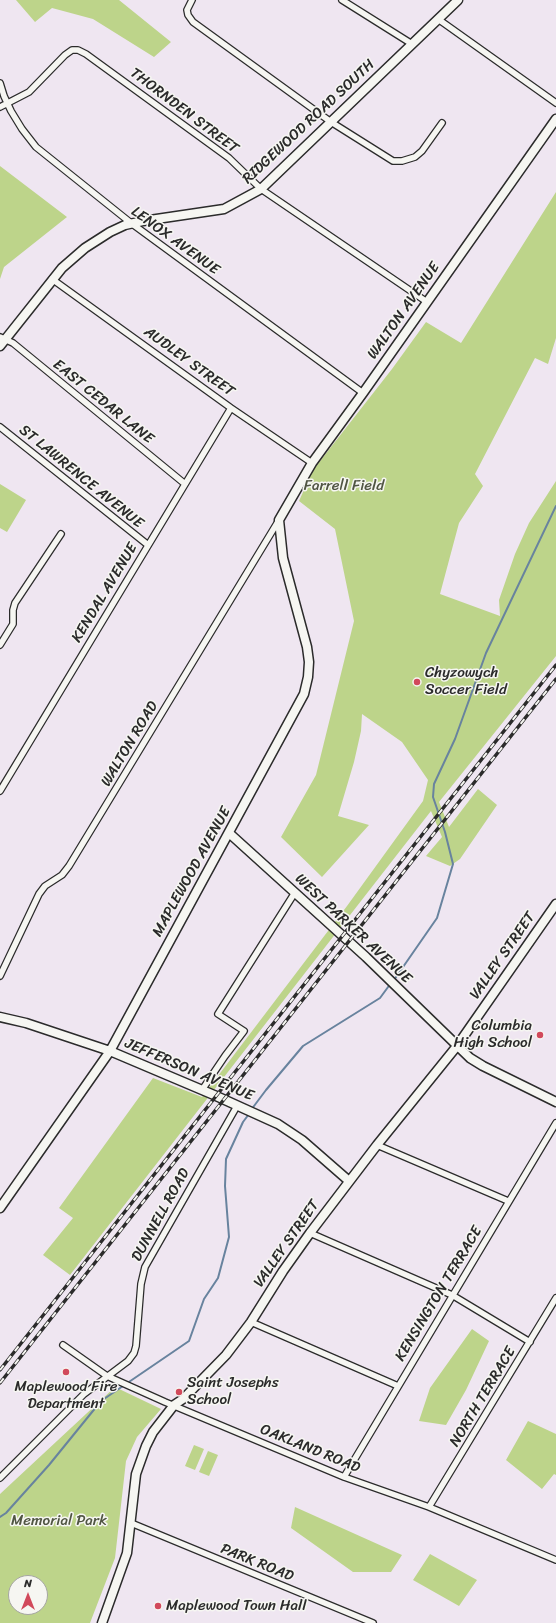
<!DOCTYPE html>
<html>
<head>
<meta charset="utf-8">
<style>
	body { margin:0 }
	#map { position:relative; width:556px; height:1623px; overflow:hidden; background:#efe6f1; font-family:Sriracha,sans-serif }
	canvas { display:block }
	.north { position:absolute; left:8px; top:1575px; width:40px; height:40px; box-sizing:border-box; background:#f6f6f2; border:1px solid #a5a5a2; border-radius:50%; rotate:0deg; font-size:11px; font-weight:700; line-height:16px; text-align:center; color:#2b2b2b }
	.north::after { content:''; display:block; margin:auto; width:14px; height:18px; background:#d1495b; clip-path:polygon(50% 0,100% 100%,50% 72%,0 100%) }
</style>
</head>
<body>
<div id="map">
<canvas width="556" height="1623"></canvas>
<div class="north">N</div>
</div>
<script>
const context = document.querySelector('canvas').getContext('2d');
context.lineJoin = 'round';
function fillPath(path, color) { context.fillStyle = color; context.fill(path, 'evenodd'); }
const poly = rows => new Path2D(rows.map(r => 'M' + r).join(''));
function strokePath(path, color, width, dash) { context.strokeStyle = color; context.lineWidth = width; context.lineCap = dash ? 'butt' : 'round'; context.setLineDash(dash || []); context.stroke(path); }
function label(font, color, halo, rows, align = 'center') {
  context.font = font + ' Sriracha,sans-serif'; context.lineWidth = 3; context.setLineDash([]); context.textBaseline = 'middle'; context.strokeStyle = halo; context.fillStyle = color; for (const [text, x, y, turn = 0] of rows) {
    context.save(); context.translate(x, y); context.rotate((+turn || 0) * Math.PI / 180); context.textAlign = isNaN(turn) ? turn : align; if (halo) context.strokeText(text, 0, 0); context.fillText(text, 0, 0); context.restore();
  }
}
fillPath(poly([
	[16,0,119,0,171,42,154,57,93,19,52,8,35,22],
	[0,166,67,217,4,267,0,279],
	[556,192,556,338,548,364,535,358,475,474,483,486,459,523,440,594,500,616,499,600,515,554,529,523,556,481,556,656,439,802,449,827,478,789,497,805,460,859,450,866,426,856,442,837,431,811,70,1275,43,1255,73,1218,59,1208,153,1078,202,1097,347,906,423,801,428,780,402,742,362,714,361,731,354,762,338,816,369,825,322,877,281,837,316,775,354,621,335,529,299,501,313,470,392,369,426,322,461,343],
	[0,484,26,500,7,532,0,528],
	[472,1329,489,1341,466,1390,446,1425,419,1421,430,1388],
	[115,1387,161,1409,137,1437,126,1461,115,1558,90,1623,0,1623,0,1494],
	[16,1583,40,1583,40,1607,16,1607],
	[528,1421,556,1434,556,1475,554,1474,542,1489,506,1460],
	[194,1445,204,1449,195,1470,185,1466],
	[208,1451,218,1455,209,1476,199,1472],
	[295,1507,402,1555,391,1572,353,1572,291,1528],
	[430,1554,477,1580,459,1606,413,1580]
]), '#bdd48a');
strokePath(poly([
	[394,980,437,918,453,864,445,832,433,797,434,784,455,739,486,653,556,506],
	[251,1110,266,1090,303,1046,380,998,391,983],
	[0,1517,6,1513,49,1465,101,1401,189,1341,204,1299,218,1278,229,1237,225,1186,226,1159,243,1122,249,1114]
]), '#68839e', 2);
const street = poly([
	[192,0,187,10,188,15,193,22,331,122,393,161,402,161,415,157,422,151,442,123],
	[342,0,412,44],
	[438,19,556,103],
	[0,83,4,96,11,111,22,129,36,147,131,223,363,393],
	[0,107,29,92,65,55,72,50,78,50,86,54,229,158,261,189,427,302],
	[52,279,231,408,312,463],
	[0,337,13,343,185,484],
	[0,427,148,545],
	[0,645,13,624,13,610,15,603,61,534],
	[0,791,231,408],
	[0,976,39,894,45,886,62,875,69,866,279,520],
	[202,1090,225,1056,244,1031,218,1014,294,894],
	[377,1145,508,1201],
	[310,1233,452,1295,530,1342],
	[251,1322,398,1386],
	[63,1345,107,1376,165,1402,344,1477,429,1507,556,1560],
	[344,1477,556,1123],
	[0,1478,84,1394,128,1361,134,1353,136,1346,141,1284,145,1267,237,1106],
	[429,1507,556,1298],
	[131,1523,373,1623]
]);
const secondary = poly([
	[0,346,62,268,85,248,110,232,125,225,143,221,224,209,261,189,458,0],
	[229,833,366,957,470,1058,483,1066,556,1102],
	[0,1017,26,1023,110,1051,214,1095,278,1124,302,1140,349,1181],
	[0,1208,110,1051,304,694,308,677,309,662,307,647,283,558,279,520,312,463,363,393,556,119],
	[102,1623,127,1553,136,1474,146,1446,153,1432,174,1405,183,1399,226,1355,251,1322,283,1271,310,1233,377,1145,457,1046,556,904]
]);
strokePath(street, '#2b2b2b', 8);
strokePath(secondary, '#2b2b2b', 11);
strokePath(street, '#f6f6f2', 5.5);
strokePath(secondary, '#f6f6f2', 8);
const rail = poly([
	[0,1370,556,665],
	[0,1383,556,679]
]);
strokePath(rail, '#2b2b2b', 3.5);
strokePath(rail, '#f6f6f2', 2, [6]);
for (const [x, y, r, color] of [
	[417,682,4,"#d1495b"],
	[540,1035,4,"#d1495b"],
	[66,1372,4,"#d1495b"],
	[179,1392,4,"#d1495b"],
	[158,1606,4,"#d1495b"]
]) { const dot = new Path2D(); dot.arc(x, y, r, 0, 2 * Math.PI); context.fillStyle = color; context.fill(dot); strokePath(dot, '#f6f6f2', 1.5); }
label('15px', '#2b2b2b', '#f6f6f2', [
	["THORNDEN STREET",184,111,37],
	["RIDGEWOOD ROAD SOUTH",309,122,-43],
	["LENOX AVENUE",175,241,36],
	["WALTON AVENUE",404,311,-55],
	["AUDLEY STREET",189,362,36],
	["EAST CEDAR LANE",103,402,39],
	["ST LAWRENCE AVENUE",81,477,39],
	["KENDAL AVENUE",105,593,-59],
	["WALTON ROAD",130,744,-59],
	["MAPLEWOOD AVENUE",192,872,-61],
	["WEST PARKER AVENUE",353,929,43],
	["VALLEY STREET",503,956,-55],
	["JEFFERSON AVENUE",189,1070,23],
	["DUNNELL ROAD",161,1215,-61],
	["VALLEY STREET",287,1244,-55],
	["KENSINGTON TERRACE",439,1294,-59],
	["NORTH TERRACE",483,1397,-59],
	["OAKLAND ROAD",310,1449,22],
	["PARK ROAD",257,1563,22]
]);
label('15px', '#505543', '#f6f6f2', [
	["Farrell Field",344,486],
	["Memorial Park",59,1521]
]);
label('15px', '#2b2b2b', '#f6f6f2', [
	["Chyzowych",425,673],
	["Soccer Field",425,690],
	["Columbia",532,1026,"right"],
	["High School",532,1043,"right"],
	["Saint Josephs",187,1383],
	["School",187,1400],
	["Maplewood Fire",66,1387,"center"],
	["Department",66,1404,"center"],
	["Maplewood Town Hall",166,1606]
], 'left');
</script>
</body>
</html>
